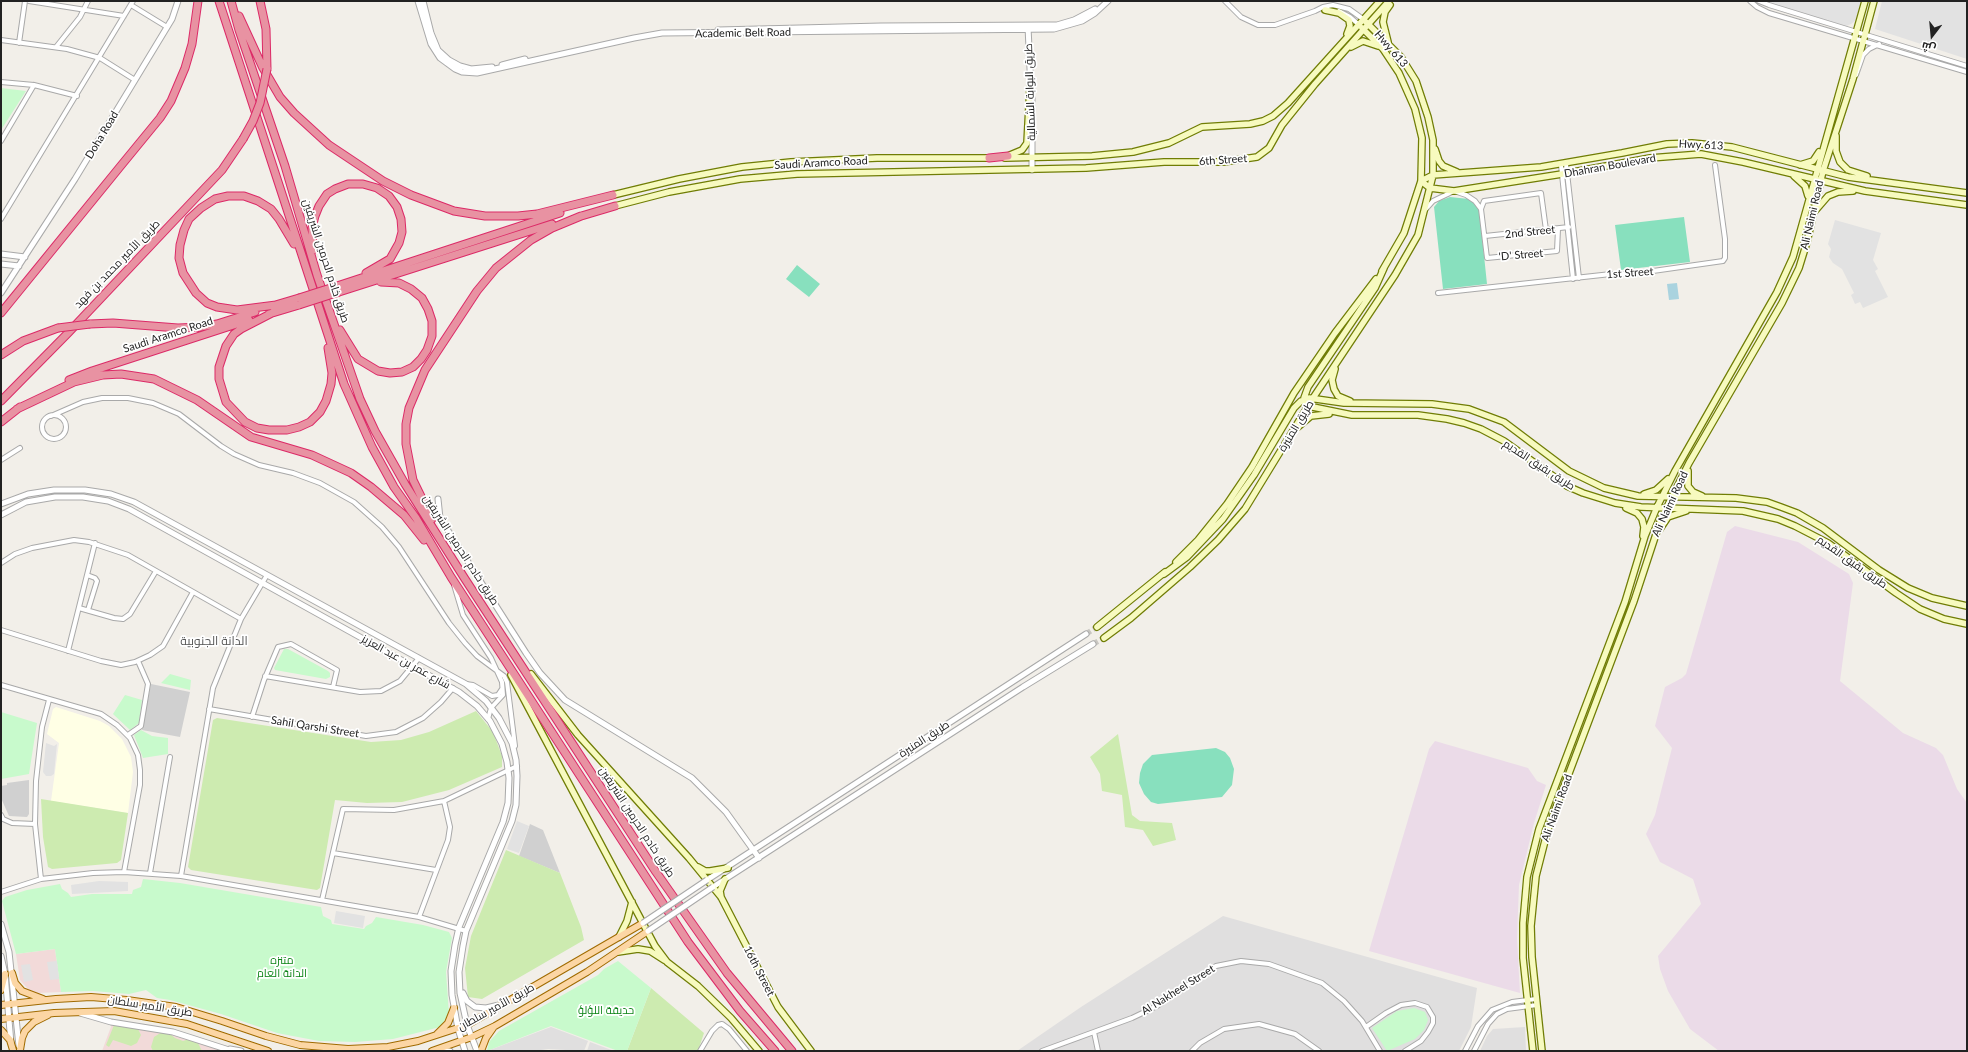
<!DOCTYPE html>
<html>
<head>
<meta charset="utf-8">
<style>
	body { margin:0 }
	#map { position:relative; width:1968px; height:1052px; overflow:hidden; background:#f2efe9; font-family:Lato,Cairo,sans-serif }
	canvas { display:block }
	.frame { position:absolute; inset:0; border:2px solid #222; pointer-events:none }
	.north { position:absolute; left:1912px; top:16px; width:40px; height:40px; -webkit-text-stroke:3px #fff; paint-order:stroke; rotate:196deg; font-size:11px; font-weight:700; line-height:16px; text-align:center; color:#222 }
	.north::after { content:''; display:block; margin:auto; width:14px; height:18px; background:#222; clip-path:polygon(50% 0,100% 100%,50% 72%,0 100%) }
</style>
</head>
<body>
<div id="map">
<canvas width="1968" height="1052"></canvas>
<div class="frame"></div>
<div class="north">ش</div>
</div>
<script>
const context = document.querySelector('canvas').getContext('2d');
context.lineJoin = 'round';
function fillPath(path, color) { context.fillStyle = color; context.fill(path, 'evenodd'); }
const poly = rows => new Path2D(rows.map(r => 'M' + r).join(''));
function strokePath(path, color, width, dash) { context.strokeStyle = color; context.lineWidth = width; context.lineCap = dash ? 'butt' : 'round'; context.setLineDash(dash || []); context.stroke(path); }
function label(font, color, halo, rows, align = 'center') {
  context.font = font + ' Lato,Cairo,sans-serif'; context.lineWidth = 3.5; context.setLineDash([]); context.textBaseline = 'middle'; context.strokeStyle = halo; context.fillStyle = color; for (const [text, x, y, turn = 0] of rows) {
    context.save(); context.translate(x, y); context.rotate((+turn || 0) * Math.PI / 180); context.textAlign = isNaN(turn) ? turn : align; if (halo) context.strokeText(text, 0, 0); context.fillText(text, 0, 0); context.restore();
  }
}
fillPath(poly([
	[1223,916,1477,988,1471,1027,1459,1051,1017,1051,1081,1007],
	[551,1027,588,1041,584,1051,548,1049,534,1051,487,1051],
	[1525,1027,1526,1051,1480,1051,1487,1036,1493,1029],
	[590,1042,614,1051,587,1051]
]), '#e0dfdf');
fillPath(poly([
	[55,949,61,992,37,993,29,990,20,980,16,954],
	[112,1024,172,1034,225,1051,102,1051]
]), '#f2dad9');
fillPath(poly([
	[1735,526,1798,542,1849,574,1853,583,1840,681,1903,733,1936,748,1943,755,1957,789,1967,803,1967,1051,1719,1051,1690,1029,1668,991,1660,969,1658,956,1701,904,1693,879,1660,862,1646,834,1655,815,1672,748,1655,726,1665,687,1682,678,1686,674,1727,532],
	[1435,741,1528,768,1537,781,1546,785,1534,823,1519,885,1517,939,1520,993,1369,951,1429,749]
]), '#ebdbe8');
fillPath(poly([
	[56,707,100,721,109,726,122,739,131,757,133,772,128,813,51,801,59,743,47,734,53,709]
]), '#ffffe5');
fillPath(poly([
	[151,684,190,692,180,737,142,730],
	[29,780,29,814,27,817,9,816,1,798,1,786,7,785,7,783],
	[530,824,543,830,560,873,519,856]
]), '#d0d0d0');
fillPath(poly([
	[476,711,493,732,502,756,502,767,449,790,402,802,367,803,335,800,320,888,317,890,191,870,188,867,213,720,217,718,371,742,401,740,429,732],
	[1118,734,1132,815,1140,821,1172,823,1176,840,1153,846,1143,830,1125,827,1122,795,1102,791,1100,774,1090,757],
	[41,799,128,813,121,860,117,863,52,869,48,867,43,837],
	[506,850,560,873,581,927,584,940,482,999,468,997,465,968,471,936],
	[651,988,704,1033,698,1051,627,1051],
	[114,1025,138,1029,141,1035,137,1043,131,1046,113,1040,109,1047,106,1045],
	[162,1032,170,1034,175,1038,183,1041,189,1039,197,1041,202,1051,153,1051,151,1047,154,1037]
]), '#cdebb0');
fillPath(poly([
	[1,88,26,91,1,130],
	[284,649,288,649,328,671,330,673,330,677,326,679,275,670,274,668],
	[170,674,191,680,190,690,161,683],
	[125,695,142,700,139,723,130,730,113,714],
	[1,712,37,723,29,774,1,779],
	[141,730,152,736,168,738,168,754,143,758,134,735],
	[143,879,180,883,321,907,323,916,331,920,332,924,364,929,366,926,372,923,376,917,423,925,449,932,452,938,446,972,449,1014,440,1027,393,1039,355,1042,319,1041,277,1033,221,1014,170,1000,157,998,146,990,129,994,93,991,61,992,55,949,16,954,2,901,5,897,27,890,60,884,62,889,68,893,71,897,92,894,132,894,133,890,141,887],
	[618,961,651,988,627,1051,618,1051,551,1026,487,1051,489,1042,499,1031,598,975,604,969],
	[1414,1008,1425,1012,1428,1020,1424,1030,1415,1039,1387,1051,1372,1028,1397,1011]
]), '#c8facc');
fillPath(poly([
	[1450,197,1469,199,1476,204,1479,208,1487,284,1443,289,1434,207,1439,201],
	[1684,217,1690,262,1621,270,1615,225],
	[797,265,820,284,809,297,786,279],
	[1216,748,1225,752,1230,758,1234,769,1232,785,1222,797,1158,804,1151,802,1144,794,1139,783,1140,773,1143,764,1152,755]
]), '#88e0be');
fillPath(poly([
	[1763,1,1861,1,1855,21,1851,24,1846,26],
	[1882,1,1967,1,1967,59,1875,29],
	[1835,220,1881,233,1873,260,1878,269,1875,271,1888,297,1863,308,1860,302,1855,304,1851,295,1854,293,1842,269,1833,263,1829,257,1831,249,1828,244],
	[46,743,54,746,57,744,54,774,51,776,46,776,43,772],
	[517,821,529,826,519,853,507,849],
	[99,881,128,882,128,891,72,894,71,885],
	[336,911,365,916,363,928,334,923],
	[57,961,59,979,50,980,47,962],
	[30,964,33,980,24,982,21,965]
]), '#e2e2e2');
fillPath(poly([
	[1677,283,1679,299,1669,300,1667,284]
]), '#aad3df');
strokePath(poly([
	[1086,634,1097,627],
	[1093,644,1104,638]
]), '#c8c6c1', 5.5, [5.5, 3]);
const minor = poly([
	[29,1,124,16],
	[1225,1,1241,17,1258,25,1275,25,1315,11,1323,7,1333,5,1349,9,1363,19],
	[1750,1,1757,7,1769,13,1967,72],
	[1759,1,1769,5,1967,66],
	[131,5,167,27],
	[1339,11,1350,17,1358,24],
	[1,40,67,49,100,58,135,80],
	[19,43,25,1],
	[56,47,80,17,88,1],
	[1856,75,1863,55,1869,49,1879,44],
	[1,82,34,85,77,96],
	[1,141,34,85],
	[1566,164,1579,278],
	[1561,165,1573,279],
	[1425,210,1433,201,1454,191,1466,195,1475,201,1481,209],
	[1,219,133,1],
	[1546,230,1541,193,1484,201,1481,209,1487,258,1557,251,1558,229],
	[1485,236,1569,227],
	[1438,293,1611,274,1632,274,1723,261,1725,258,1725,239,1715,165],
	'42 427a12 12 0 1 1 24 0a12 12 0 1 1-24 0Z',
	[51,416,83,402,102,398,128,398,153,403,179,414,221,446,234,454,259,465,293,473,320,483,354,502,382,527,399,547,449,623,465,643,477,656,504,676,507,682,515,746],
	[1,460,20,448],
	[1,563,15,554,32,548,74,540,89,542,128,555,241,619],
	[87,575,95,578,97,581,88,610],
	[454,585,463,615,491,658,502,682,503,695,491,708,488,719],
	[79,608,114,618,123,619,130,614,156,571],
	[1,630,101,661,121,665,135,662,150,655,163,646,193,592],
	[68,651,95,543],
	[265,676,360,692,381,691,400,681,419,658],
	[466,684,473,685,492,696,498,695,502,689],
	[1,685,101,714,117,725,130,738,138,755,140,770,140,785,124,872],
	[209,709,366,736,396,732,423,718,441,702,453,688],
	[252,717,264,680,278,647,291,644,337,670,333,687],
	[128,735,141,726,148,684,138,661],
	[1,815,3,819,12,823,35,824],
	[333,853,436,870],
	[150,873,170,757],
	[181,876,213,688,241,619,267,575],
	[41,879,35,824,36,781,42,727,49,700],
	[1,892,41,879,93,873,124,872,181,876,419,917,466,931],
	[322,900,343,809,394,810,444,801,517,766],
	[419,917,448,840,450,827,444,801],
	[1366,1027,1386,1013,1401,1005,1415,1003,1427,1007,1433,1017,1433,1023,1428,1032,1421,1041,1405,1051],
	[1094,1032,1098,1051],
	[700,1051,712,1031,718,1025,722,1024,729,1029,747,1051],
	[1042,1051,1132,1018,1157,1006,1216,966,1241,961,1269,964,1322,983,1344,1001,1362,1021,1380,1051],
	[1192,1051,1200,1043,1224,1029,1259,1024,1295,1034,1319,1051],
	[1465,1051,1478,1026,1492,1010,1512,1002,1536,999],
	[1474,1051,1488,1024,1497,1014,1507,1009,1537,1005]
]);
const tertiary = poly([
	[418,1,431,44,440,58,455,69,462,72,477,73,634,38,662,33,1054,29,1082,21,1095,13,1108,1],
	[423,1,431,33,438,50,449,60,460,66,471,69,492,67],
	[1028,27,1031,90],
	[718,30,881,26,1045,25,1057,25,1074,20,1095,9],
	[502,65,525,59],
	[1032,98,1032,170],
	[1,254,25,257],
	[1,264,19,266],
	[1,293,75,179,172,19,178,1],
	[438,499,440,518,526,653,540,673,565,700,692,778,726,812,759,858],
	[1,504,28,494,54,490,85,490,111,494,134,502,466,684,486,701,499,718,512,743,516,760,517,776,516,805,512,821,466,931,463,946,459,972,460,993,467,1025,477,1051],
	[1,515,26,502,55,497,83,497,108,501,129,509,459,692,477,706,490,721,502,744,507,762,509,778,508,803,503,822,459,927,455,945,451,971,452,995,458,1029,465,1051],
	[707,880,1086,634],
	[713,887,1023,687,1093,644],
	[1,924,9,952,19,1046],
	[1,956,5,974,11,1043],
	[463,993,467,1001,475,1007,486,1008,499,1005],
	[80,1013,111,1022,173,1032,232,1051],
	[230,1049,241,1051],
	[437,1050,450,1051]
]);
const secondary = poly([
	[1325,10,1339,13,1349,20,1350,26,1347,34],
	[1362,28,1383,49,1399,73,1415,109,1422,138,1421,181,1404,233,1382,271],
	[1388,42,1383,22,1385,12,1390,5],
	[1351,47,1363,41,1378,46],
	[1836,136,1836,151,1840,162,1848,170,1867,176],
	[1435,149,1439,161,1443,166,1457,172],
	[1010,155,1022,150,1027,143,1030,87],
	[1005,158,1092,156,1133,152,1169,143,1202,127,1250,124,1263,121,1273,116,1288,103,1380,1],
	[1800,165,1813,161,1819,152],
	[1794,176,1805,186,1808,196],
	[1421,181,1430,188,1454,191,1562,174,1650,158,1701,154,1743,162,1865,191,1967,205],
	[1421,181,1433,175,1541,167,1622,153,1667,144,1692,143,1732,147,1848,177,1967,193],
	[613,195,679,179,742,167,791,162,877,158,992,158],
	[615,206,669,192,740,179,797,174,1086,168,1164,162,1223,162,1257,157,1269,148,1282,125,1315,84,1389,1],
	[1815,211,1828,196,1838,192,1853,191],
	[1384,268,1375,288,1308,387,1304,398,1305,403,1308,406,1352,415,1418,415,1447,419,1464,423,1481,429,1504,441,1567,486,1583,493,1615,503,1641,507,1743,511,1778,519,1795,526,1828,543,1896,593,1920,609,1944,619,1967,624],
	[1335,369,1332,380,1334,389,1338,396,1350,401],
	[1298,427,1311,416,1329,414],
	[1688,471,1688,486,1693,492,1702,496],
	[1644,494,1656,490,1668,479],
	[1626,508,1637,513,1642,519,1644,527,1643,536],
	[1660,529,1668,517,1686,511],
	[1176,562,1198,540,1227,504,1252,467,1294,393,1335,333,1376,279],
	[1164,574,1187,557,1223,519,1254,475,1294,408,1301,401,1309,398,1344,403,1432,404,1469,409,1504,422,1569,471,1604,488,1638,496,1736,498,1767,502,1781,507,1797,513,1823,528,1879,570,1908,588,1932,598,1967,606],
	[1097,627,1165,572],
	[1104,638,1131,618,1190,567,1218,540,1245,509,1313,398,1395,275,1418,235,1433,175,1433,140,1428,117,1416,81,1401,57,1366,22],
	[531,674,578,735,689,858,721,897,778,1007,811,1051],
	[511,675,655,946,667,962,698,986,731,1018,759,1051],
	[698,867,705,871,710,871,728,868],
	[721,897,720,891,725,879],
	[619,937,627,921,632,902],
	[618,952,638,949,650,951,664,960],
	[1533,1051,1523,958,1523,923,1527,877,1539,829,1625,602,1645,536,1657,507,1675,471,1777,292,1793,257,1865,1],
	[1542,1051,1532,957,1531,926,1536,876,1548,829,1634,601,1661,519,1689,463,1782,303,1799,268,1807,242,1823,171,1853,79,1874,1]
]);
const primary = poly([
	[12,973,15,983,22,991,43,999],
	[1,990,5,974],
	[1,1005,56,999,91,997,127,1000,176,1007,222,1021,266,1036,300,1045,348,1049,388,1047,418,1041,467,1025,643,923],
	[1,1019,54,1013,114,1011,187,1024,268,1051],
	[1,1030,10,1040,13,1050],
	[437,1034,448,1023,454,1008],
	[20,1050,22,1038,25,1031,34,1022,48,1015],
	[432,1051,472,1037,495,1026,587,972,648,931],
	[481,1051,486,1038,493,1028]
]);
const motorway = poly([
	[219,1,344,384,372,447,394,487,416,518,451,577,688,942,740,1011,775,1051],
	[231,1,239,30,285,166,317,275,360,399,375,431,405,484,465,579,656,872,727,973,792,1051],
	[260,1,266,29,267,69],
	[239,16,263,68,280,97,294,113,329,145,383,181,411,195,454,211,485,216,518,216,537,214,613,195],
	[989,158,1008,156],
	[578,217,615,206],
	[313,250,312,228,315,216,319,206,327,194,335,189,348,184,363,184,377,188,389,196,397,207,401,219,402,232,399,243,390,259,366,273],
	[337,286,560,213],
	[339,292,552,224],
	[276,305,237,310,217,307,207,303,196,293,183,273,179,258,180,245,184,230,189,219,201,208,215,199,228,196,244,196,258,201,271,209,279,219,294,244],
	[272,306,299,298],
	[1,313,119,168,160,118,171,101,185,68,192,44,198,1],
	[272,313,241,329,234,334,226,346,219,367,219,379,226,402,245,422,257,428,269,430,287,430,299,427,310,422,320,412,326,401,331,384,332,373,328,348],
	[269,314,299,305],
	[90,324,113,323,178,328,200,327,217,324,255,312],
	[340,330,358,359,378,371,390,373,402,372,413,367,421,359,427,350,432,336,432,321,428,309,422,298,411,289,399,283,381,282],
	[1,355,23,341,58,328],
	[69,380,92,371,249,320],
	[1,401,69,332,222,170,243,139],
	[17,409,74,382,103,375,121,374,154,379,197,400,251,437,312,455,351,473,371,487,404,515,424,540],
	[1,422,20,407],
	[432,519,413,480,406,444,406,424,409,408,425,370,477,291,496,268,531,240,552,228,581,216]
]);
strokePath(minor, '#a9a9a9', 6);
strokePath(tertiary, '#a9a9a9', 7);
strokePath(secondary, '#707d05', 8);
strokePath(primary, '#a06b00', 8);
strokePath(motorway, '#dc2a67', 9);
strokePath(minor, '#fff', 4);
strokePath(tertiary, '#fff', 5);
strokePath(secondary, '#f7fabf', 5.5);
strokePath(primary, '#fcd6a4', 6);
strokePath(motorway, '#e892a2', 7);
const tertiaryBridge = poly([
	[643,923,707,880],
	[648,931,713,887]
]);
const motorwayBridge = poly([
	[243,139,253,121,260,103,267,69],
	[299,298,337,286],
	[299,305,339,292],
	[58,328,90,324]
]);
strokePath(tertiaryBridge, '#a9a9a9', 7, []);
strokePath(motorwayBridge, '#dc2a67', 9, []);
strokePath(tertiaryBridge, '#fff', 5);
strokePath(motorwayBridge, '#e892a2', 7);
label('11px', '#222', '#fff', [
	["Academic Belt Road",743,33,-1],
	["Hwy 613",1391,49,49],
	["طريق البوابة الشمالية",1030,92,-92],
	["Doha Road",102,135,-59],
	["Hwy 613",1701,145,3],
	["6th Street",1223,160,-4],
	["Saudi Aramco Road",821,163,-3],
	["Dhahran Boulevard",1610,166,-10],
	["Ali Naimi Road",1812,215,-77],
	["2nd Street",1530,232,-6],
	["'D' Street",1521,255,-5],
	["طريق خادم الحرمين الشريفين",326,261,72],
	["طريق الأمير محمد بن فهد",117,264,-46],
	["1st Street",1630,273,-4],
	["Saudi Aramco Road",168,335,-18],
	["طريق المنيرة",1296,426,-59],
	["طريق بقيق القديم",1539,465,33],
	["Ali Naimi Road",1670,504,-65],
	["طريق خادم الحرمين الشريفين",461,550,57],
	["طريق بقيق القديم",1852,562,35],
	["شارع عمر بن عبد العزيز",406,662,29],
	["Sahil Qarshi Street",315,727,9],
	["طريق المنيرة",924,739,-33],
	["Ali Naimi Road",1557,808,-70],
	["طريق خادم الحرمين الشريفين",637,822,57],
	["16th Street",759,971,63],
	["Al Nakheel Street",1178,990,-32],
	["طريق الأمير سلطان",150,1006,9],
	["طريق الأمير سلطان",496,1007,-29]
]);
label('11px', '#0c8416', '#fff', [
	["متنزه",282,960],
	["الدانة العام",282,973],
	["حديقة اللؤلؤ",606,1010]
]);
label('12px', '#555', '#fff', [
	["الدانة الجنوبية",214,641]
]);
</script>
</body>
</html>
